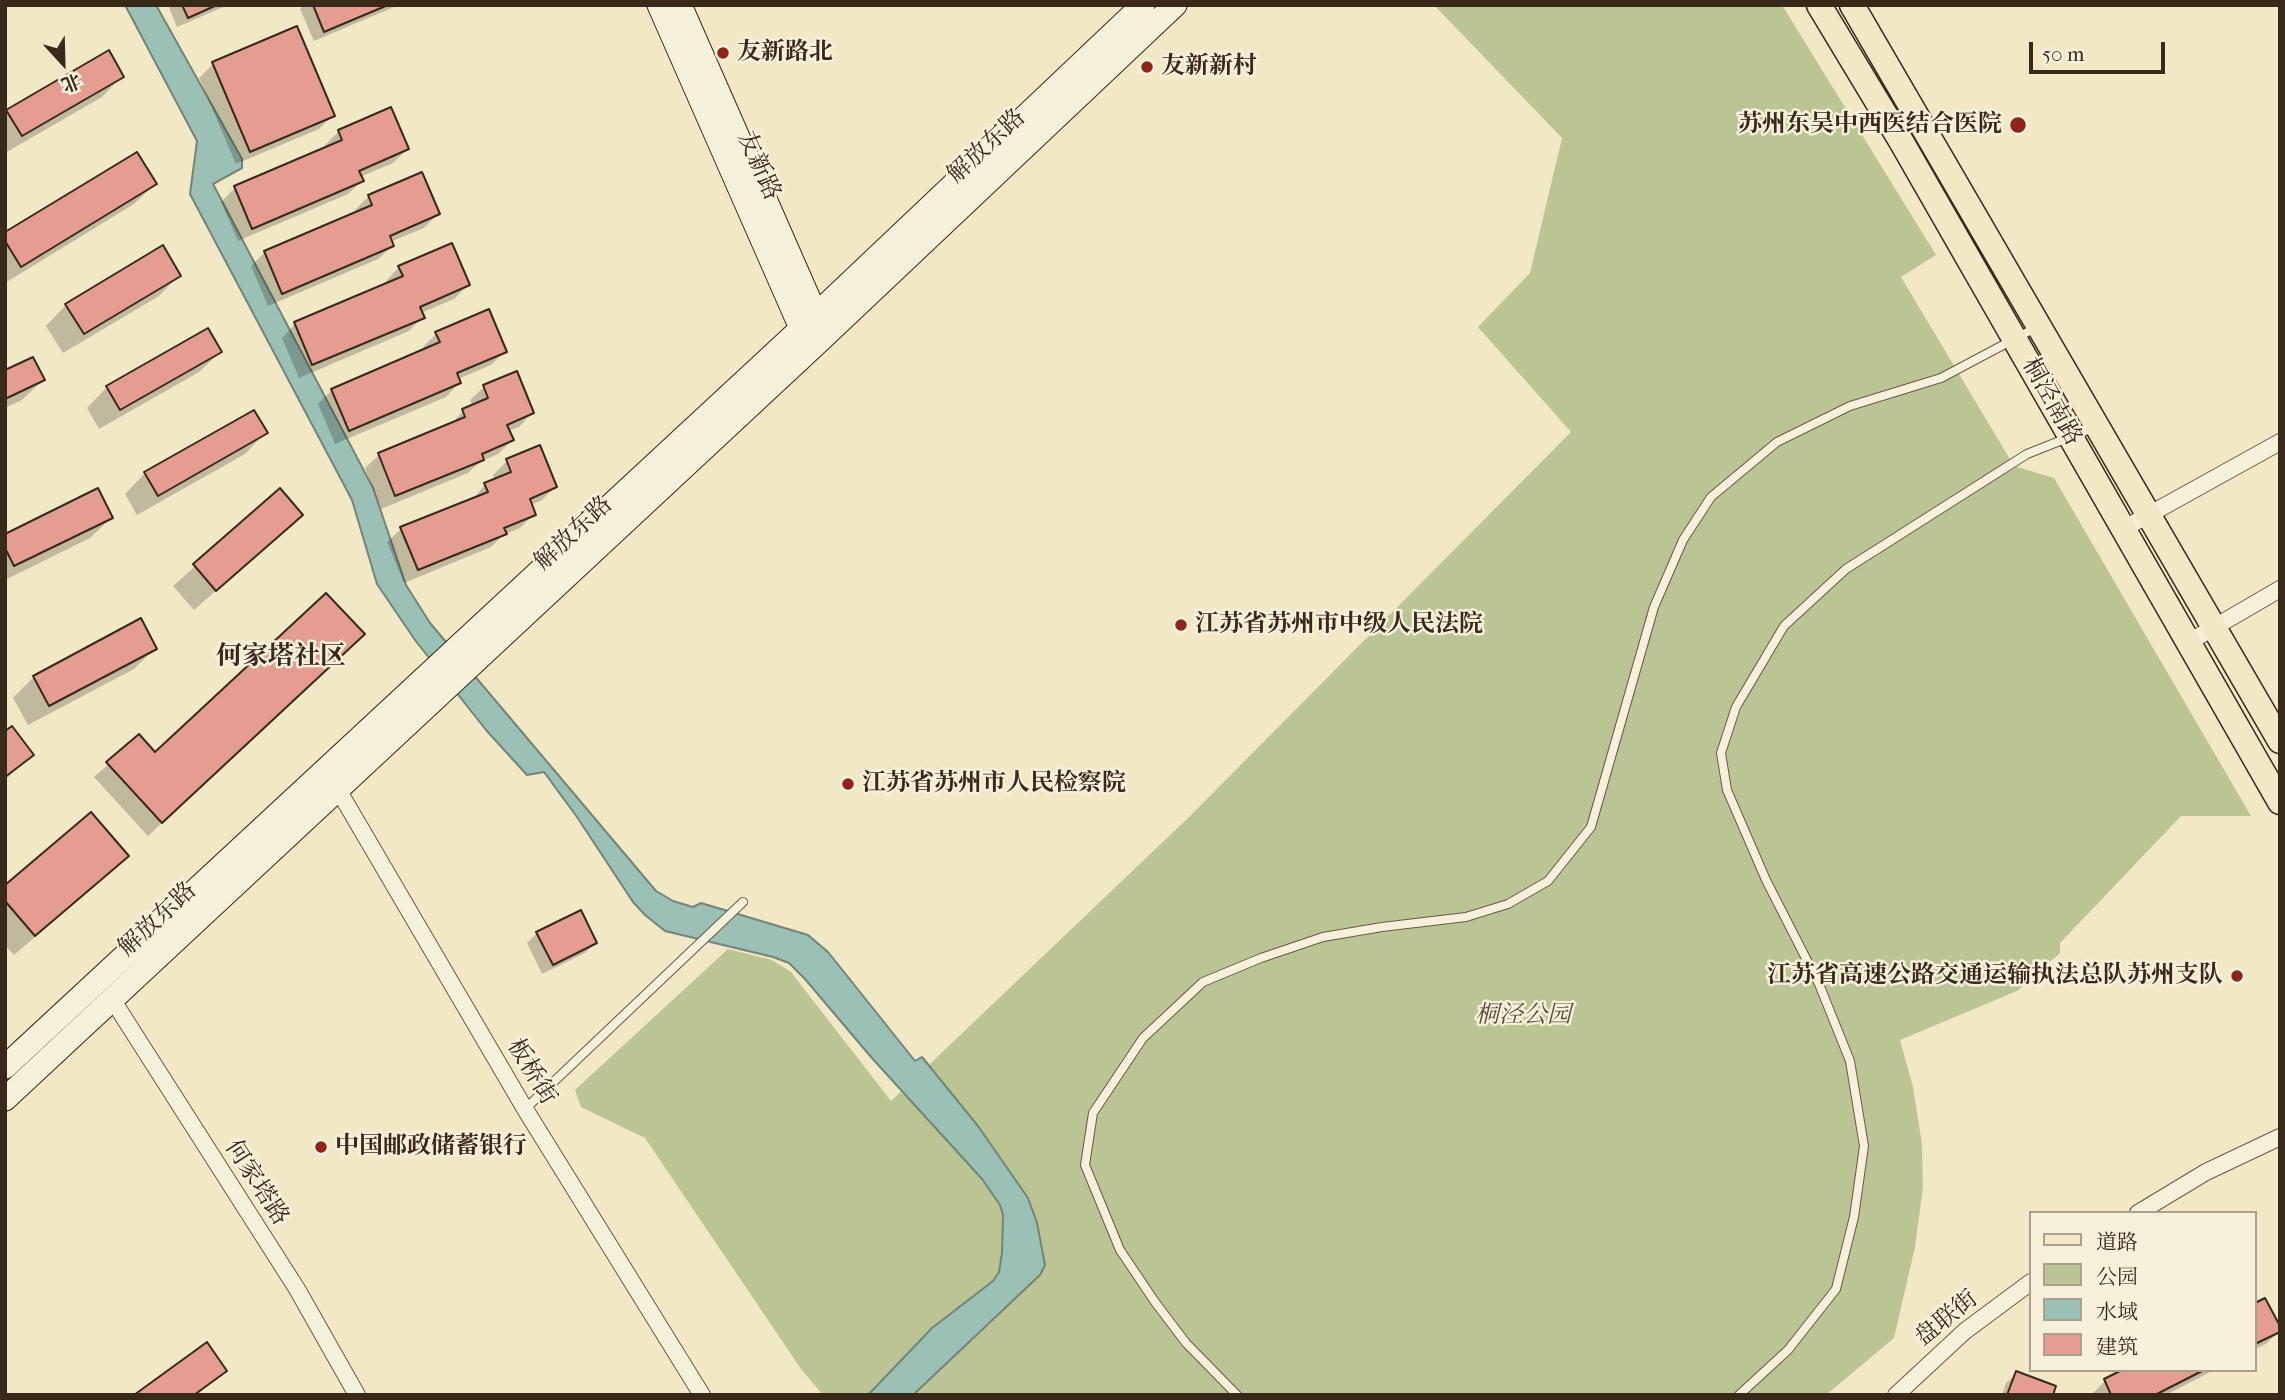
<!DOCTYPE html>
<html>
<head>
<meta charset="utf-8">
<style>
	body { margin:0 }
	#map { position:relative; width:2285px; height:1400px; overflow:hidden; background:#f1e8c6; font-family:"IM FELL French Canon","Noto Serif SC",serif }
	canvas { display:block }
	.frame { position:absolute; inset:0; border:7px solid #39291a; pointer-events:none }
	.legend { position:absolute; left:2029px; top:1211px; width:228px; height:161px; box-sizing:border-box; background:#f6f0da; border:2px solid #aaa08d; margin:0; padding:9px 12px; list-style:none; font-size:21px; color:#39291a }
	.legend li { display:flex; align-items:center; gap:14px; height:35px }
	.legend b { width:35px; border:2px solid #aaa08d }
	.north { position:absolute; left:28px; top:28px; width:70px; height:70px; -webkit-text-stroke:5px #f6f0da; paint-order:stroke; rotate:158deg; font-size:19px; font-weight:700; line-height:28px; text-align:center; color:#39291a }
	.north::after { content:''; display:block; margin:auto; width:24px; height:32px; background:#39291a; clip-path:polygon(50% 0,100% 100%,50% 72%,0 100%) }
	.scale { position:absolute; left:2029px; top:42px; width:136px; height:32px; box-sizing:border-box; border:4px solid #39291a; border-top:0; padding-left:9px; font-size:21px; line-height:24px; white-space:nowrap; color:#39291a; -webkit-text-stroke:5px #f6f0da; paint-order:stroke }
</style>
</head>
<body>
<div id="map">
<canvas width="2285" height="1400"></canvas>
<div class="frame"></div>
<ul class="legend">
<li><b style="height:9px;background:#f1e8c6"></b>道路</li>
<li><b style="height:19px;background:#bbc594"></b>公园</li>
<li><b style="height:19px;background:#9bc0b6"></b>水域</li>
<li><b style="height:19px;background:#e59d92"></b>建筑</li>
</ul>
<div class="north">北</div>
<div class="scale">50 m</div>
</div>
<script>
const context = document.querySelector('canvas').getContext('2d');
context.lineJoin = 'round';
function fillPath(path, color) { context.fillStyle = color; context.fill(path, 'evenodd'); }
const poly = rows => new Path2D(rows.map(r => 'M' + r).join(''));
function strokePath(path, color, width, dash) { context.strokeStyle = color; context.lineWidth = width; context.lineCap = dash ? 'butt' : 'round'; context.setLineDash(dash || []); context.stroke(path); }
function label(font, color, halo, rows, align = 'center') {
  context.font = font + ' "IM FELL French Canon","Noto Serif SC",serif'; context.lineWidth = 5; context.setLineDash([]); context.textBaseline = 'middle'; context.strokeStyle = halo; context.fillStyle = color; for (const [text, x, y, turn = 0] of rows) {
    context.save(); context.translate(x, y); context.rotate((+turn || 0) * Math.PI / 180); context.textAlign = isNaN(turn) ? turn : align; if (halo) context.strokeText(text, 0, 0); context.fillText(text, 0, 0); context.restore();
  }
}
fillPath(poly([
	[1434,5,1782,5,1936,255,1901,277,2014,466,2054,478,2251,816,2181,816,2060,943,2060,953,2017,991,1900,1040,1913,1087,1922,1144,1923,1187,1915,1247,1894,1338,1826,1395,823,1395,801,1369,645,1138,581,1107,575,1090,728,949,772,960,791,972,891,1101,1188,818,1571,432,1478,327,1530,273,1562,138]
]), '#bbc594');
const water = poly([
	[125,5,156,5,242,159,242,168,213,184,373,488,406,585,430,623,656,891,673,901,693,907,701,903,808,935,828,952,915,1061,922,1057,978,1126,1028,1198,1037,1223,1045,1265,1040,1275,913,1395,868,1395,932,1328,993,1281,999,1272,1002,1253,1003,1215,1000,1205,982,1179,871,1057,805,979,789,963,773,957,665,931,645,915,633,902,577,817,544,772,527,775,486,730,415,640,377,584,352,500,190,194,197,141,125,5]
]);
fillPath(water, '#9bc0b6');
strokePath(water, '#748478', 2);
fillPath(poly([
	[168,5,228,5,177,27],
	[304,5,399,5,314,41,300,9],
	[296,29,333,115,319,129,236,164,199,78,213,64],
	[122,76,102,97,5,153,5,113,7,111],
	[339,131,407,149,393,163,360,177,362,181,348,194,238,241,221,202,235,188,327,149,325,145],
	[155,184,134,204,5,283,5,234],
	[369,196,438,214,424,228,390,242,392,246,378,259,268,306,251,266,265,252,357,213,355,210],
	[399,267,468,285,454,299,421,313,423,317,409,331,299,378,282,338,295,324,387,285,386,281],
	[179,275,159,296,63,353,46,326,66,305],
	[436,334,505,351,491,365,458,379,459,383,446,397,335,444,318,404,332,390,424,351,423,347],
	[220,352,199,372,99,429,87,408,107,387],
	[5,372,43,380,22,400,5,408],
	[484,387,532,413,519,427,508,431,512,440,498,454,480,462,468,473,381,509,365,468,379,455,449,426,463,411,473,407,470,400],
	[265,433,245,454,137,515,125,494,145,473],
	[539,448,555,487,541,501,530,505,534,514,520,528,503,535,491,547,404,583,387,542,401,529,472,500,485,485,495,481,493,475,507,461],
	[280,491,301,515,194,610,173,586],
	[111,518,90,538,5,580,5,536],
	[155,648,134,669,28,725,13,698,34,677],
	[349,648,148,836,94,777,139,737,154,755],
	[5,733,32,754,5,780],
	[126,856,106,876,14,955,5,945,5,887],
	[537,933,595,943,585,953,542,974,527,943],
	[2255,1305,2280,1330,2266,1344,2255,1349],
	[2126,1370,2214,1370,2166,1395,2091,1395,2105,1381],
	[225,1371,197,1395,137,1395],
	[2017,1373,2051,1395,2002,1395,2006,1383]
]), '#0003');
const building = poly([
	[182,5,217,5,188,18,182,5],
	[313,5,388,5,324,32,313,5],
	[297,26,335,116,250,152,212,62,297,26],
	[109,50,124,77,22,136,6,110,109,50],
	[391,107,409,149,359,171,364,181,252,229,234,186,342,140,338,130,391,107],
	[137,152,157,184,21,267,5,241,5,232,137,152],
	[422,172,440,214,390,236,394,246,282,294,264,251,372,205,368,195,422,172],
	[452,243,470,285,420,307,425,318,312,365,294,322,403,276,398,266,452,243],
	[163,245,181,276,84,334,65,304,163,245],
	[489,309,507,352,457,373,461,383,349,431,331,389,440,342,435,332,489,309],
	[208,328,222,352,120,410,106,386,208,328],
	[33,357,45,380,5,399,5,370,33,357],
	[517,371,534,413,507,425,514,440,482,454,484,460,395,496,378,453,465,417,462,409,488,398,483,385,517,371],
	[254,410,268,433,158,496,144,472,254,410],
	[540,445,557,487,530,499,536,515,504,528,507,534,418,570,400,527,488,492,484,483,511,472,506,459,540,445],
	[98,488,113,518,14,566,5,548,5,534,98,488],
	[280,488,303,515,216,591,193,564,280,488],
	[326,593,365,634,162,823,106,762,139,734,155,752,326,593],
	[141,618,157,649,49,706,33,676,141,618],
	[12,726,34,755,5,777,5,731,12,726],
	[91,812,129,856,35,936,5,901,5,885,91,812],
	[581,910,597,943,553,965,536,932,581,910],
	[2265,1298,2280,1326,2280,1332,2255,1344,2255,1303,2265,1298],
	[207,1342,227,1371,194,1395,134,1395,207,1342],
	[2122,1370,2204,1370,2155,1395,2111,1395,2104,1379,2122,1370],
	[2016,1371,2056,1386,2053,1395,2007,1395,2016,1371]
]);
fillPath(building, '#e59d92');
strokePath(building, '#39291a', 2);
const lane = poly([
	[525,1109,743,902],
	[1237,1395,1186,1343,1155,1302,1120,1250,1085,1165,1093,1113,1143,1038,1203,982,1261,958,1323,937,1382,927,1466,917,1508,904,1548,881,1591,827,1654,607,1683,540,1711,497,1777,442,1850,406,1941,378,2037,327],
	[1739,1395,1788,1350,1836,1289,1854,1217,1864,1146,1850,1061,1819,984,1766,880,1727,790,1721,753,1736,707,1784,626,1846,569,2027,454,2095,427]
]);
const street = poly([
	[2123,529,2280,442],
	[2189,642,2280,589],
	[333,781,525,1109,702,1395],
	[112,999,297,1289,357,1395],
	[2138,1213,2206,1172,2280,1137],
	[1896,1395,1965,1331,2031,1282]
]);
const secondary = poly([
	[659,5,801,328,810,336],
	[680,5,816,315,826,325],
	[5,1067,816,315,1143,5],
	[5,1099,817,343,1175,5]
]);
const primary = poly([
	[1819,5,1901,141,2280,802],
	[1852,5,2280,741]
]);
strokePath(lane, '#675945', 10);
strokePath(street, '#675945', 18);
strokePath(secondary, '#39291a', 25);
strokePath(primary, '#39291a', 27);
strokePath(lane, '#f6f0da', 8);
strokePath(street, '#f6f0da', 16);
strokePath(secondary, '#f6f0da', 23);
strokePath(primary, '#f1e8c6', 24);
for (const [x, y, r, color] of [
	[723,53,7,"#8f2418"],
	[1147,67,7,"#8f2418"],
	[2018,125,9,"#8f2418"],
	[1181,625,7,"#8f2418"],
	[848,784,7,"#8f2418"],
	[2237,976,7,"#8f2418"],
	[321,1147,7,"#8f2418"]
]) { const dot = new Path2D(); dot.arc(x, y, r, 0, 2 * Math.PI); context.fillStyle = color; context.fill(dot); strokePath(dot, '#f6f0da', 2.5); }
label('bold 24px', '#39291a', '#f6f0da', [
	["友新路北",737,53],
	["友新新村",1161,67],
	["苏州东吴中西医结合医院",2002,125,"right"],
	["江苏省苏州市中级人民法院",1195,625],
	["江苏省苏州市人民检察院",862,784],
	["江苏省高速公路交通运输执法总队苏州支队",2223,976,"right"],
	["中国邮政储蓄银行",335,1147]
], 'left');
label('24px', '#39291a', '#f6f0da', [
	["解放东路",987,147,-43],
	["友新路",758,166,66],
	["桐泾南路",2051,402,61],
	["解放东路",574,534,-43],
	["解放东路",158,920,-43],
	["板桥街",531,1072,59],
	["何家塔路",256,1183,57],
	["盘联街",1947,1319,-39]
]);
label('italic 24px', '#5a5038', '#f6f0da', [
	["桐泾公园",1523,1016]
]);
label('bold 26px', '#39291a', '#f6f0da', [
	["何家塔社区",281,658]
]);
</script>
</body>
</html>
